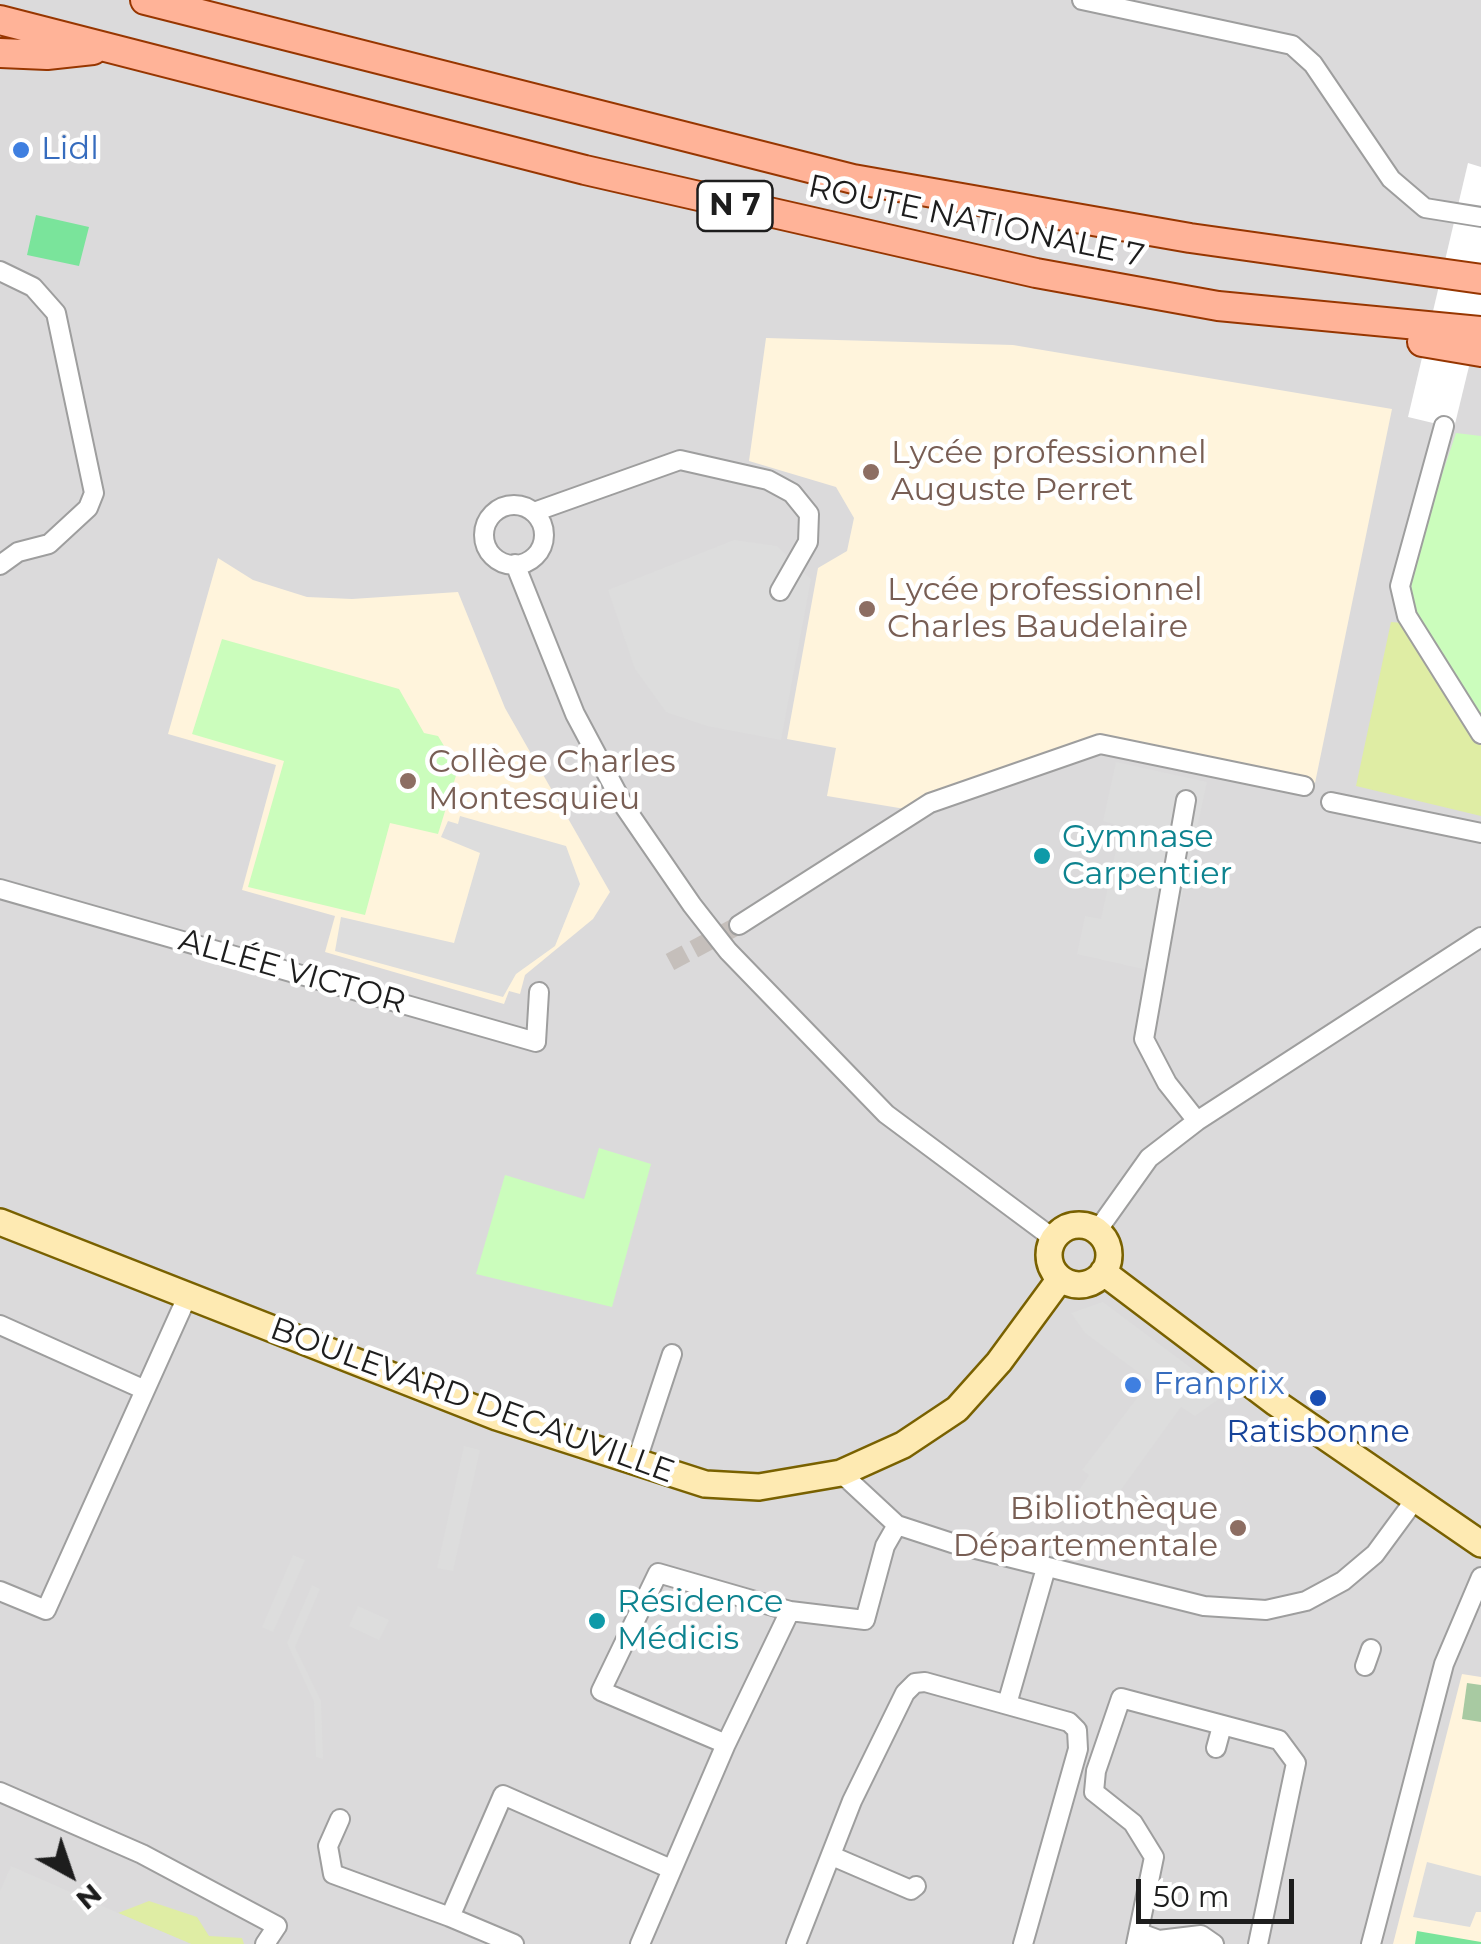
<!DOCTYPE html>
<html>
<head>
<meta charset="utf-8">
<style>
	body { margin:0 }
	#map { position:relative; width:1481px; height:1944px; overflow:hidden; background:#efe7e2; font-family:Montserrat,sans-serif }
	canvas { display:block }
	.north { position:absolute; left:20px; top:1824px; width:100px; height:100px; -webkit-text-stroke:8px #fff; paint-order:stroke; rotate:140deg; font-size:28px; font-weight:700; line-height:40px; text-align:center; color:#1d1d1d }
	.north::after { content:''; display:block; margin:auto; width:35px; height:45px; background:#1d1d1d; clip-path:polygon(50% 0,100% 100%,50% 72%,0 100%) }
	.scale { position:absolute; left:1136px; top:1879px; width:158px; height:45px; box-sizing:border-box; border:5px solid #1d1d1d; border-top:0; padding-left:12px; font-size:30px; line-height:35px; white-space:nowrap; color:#1d1d1d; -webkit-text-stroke:8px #fff; paint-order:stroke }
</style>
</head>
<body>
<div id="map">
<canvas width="1481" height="1944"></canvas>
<div class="north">N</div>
<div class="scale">50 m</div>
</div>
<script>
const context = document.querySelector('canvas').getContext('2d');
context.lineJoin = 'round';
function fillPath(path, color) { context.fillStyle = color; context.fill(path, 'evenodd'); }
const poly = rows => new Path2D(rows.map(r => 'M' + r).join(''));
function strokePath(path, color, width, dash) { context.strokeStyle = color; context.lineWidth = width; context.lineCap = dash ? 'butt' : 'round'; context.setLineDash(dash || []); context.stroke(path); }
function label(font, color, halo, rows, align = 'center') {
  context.font = font + ' Montserrat,sans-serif'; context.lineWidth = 9; context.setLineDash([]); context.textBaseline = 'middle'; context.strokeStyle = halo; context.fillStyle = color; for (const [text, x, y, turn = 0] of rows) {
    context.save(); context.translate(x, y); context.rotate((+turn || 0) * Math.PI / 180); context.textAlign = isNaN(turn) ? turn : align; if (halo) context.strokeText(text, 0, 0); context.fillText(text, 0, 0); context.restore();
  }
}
fillPath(poly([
	[0,0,1481,0,1481,1944,0,1944]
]), '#dbdadb');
fillPath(poly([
	[766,338,1013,345,1392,409,1315,783,1090,739,905,809,827,796,836,748,787,739,818,568,847,551,854,518,836,487,749,461],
	[218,558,253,580,307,597,352,599,458,592,505,708,610,892,593,919,525,975,520,994,509,991,504,1004,325,952,335,916,242,890,276,765,168,734],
	[1462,1674,1481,1677,1481,1944,1393,1944]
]), '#fff4dc');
fillPath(poly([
	[1391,622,1403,623,1481,744,1481,816,1356,786],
	[149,1901,197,1917,209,1936,242,1938,244,1944,191,1944,118,1913]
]), '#dfeda4');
fillPath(poly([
	[1467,1683,1481,1685,1481,1722,1462,1719]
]), '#a8caa2');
fillPath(poly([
	[1456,433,1481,436,1481,716,1423,630,1411,599,1412,564],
	[222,639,399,689,424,733,438,736,458,769,438,834,390,823,365,915,248,887,284,761,192,734],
	[599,1148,651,1164,612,1307,476,1274,505,1175,584,1199]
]), '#cbfdbc');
fillPath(poly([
	[36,215,89,227,79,266,27,255],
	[1417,1931,1481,1942,1481,1944,1415,1944]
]), '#7ae49b');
fillPath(poly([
	[734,540,777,546,811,579,781,740,707,726,666,712,635,669,608,590],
	[1116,762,1207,782,1165,974,1077,954,1085,916,1101,919,1121,826,1103,821],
	[460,816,566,846,580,884,555,946,516,974,503,997,335,951,341,917,454,943,480,853,441,837,448,821,458,824],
	[1103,1302,1226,1394,1195,1416,1181,1407,1105,1512,1079,1490,1089,1475,1082,1470,1150,1381,1085,1333,1071,1313],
	[464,1446,480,1450,453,1571,437,1568],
	[293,1555,305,1560,273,1632,262,1627],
	[312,1585,320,1589,295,1647,321,1701,323,1759,316,1757,314,1702,287,1643],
	[358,1606,389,1620,379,1640,349,1626],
	[1427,1862,1481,1876,1481,1912,1476,1912,1470,1927,1413,1917],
	[11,1866,118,1913,191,1944,0,1944,0,1891]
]), '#ddd');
fillPath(poly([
	[1468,163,1481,167,1481,317,1454,428,1408,417]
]), '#fff');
strokePath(poly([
	[670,962,739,925]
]), '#c5bfbb', 18, [18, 9]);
const street = poly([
	[1082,0,1292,45,1313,64,1391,179,1425,208,1481,217],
	[0,271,33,287,56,313,94,493,88,508,49,544,18,552,0,565],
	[1444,426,1400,586,1407,616,1481,734],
	'484 535a30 30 0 1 1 60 0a30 30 0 1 1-60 0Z',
	[534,512,680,460,768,480,792,493,809,514,808,542,780,591],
	[515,564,575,714,624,806,692,905,728,951,886,1114,1054,1239],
	[1186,800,1144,1039,1167,1083,1197,1121],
	[1331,802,1481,833],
	[0,889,536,1042,539,992],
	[739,925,930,803,1100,744,1304,786],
	[1097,1231,1149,1158,1197,1121,1481,937],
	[0,1325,145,1390],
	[636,1463,672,1354],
	[841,1473,897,1525,952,1543,1204,1606,1266,1610,1306,1601,1343,1581,1375,1554,1414,1501],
	[0,1591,46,1610,187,1297],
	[790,1611,726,1744,601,1691,658,1573,790,1611,865,1620,885,1546,897,1525],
	[1365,1666,1371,1649],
	[1007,1704,1046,1568],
	[1216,1748,1222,1726],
	[0,1792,142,1854,277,1926,265,1944],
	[340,1819,328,1846,333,1874,450,1917],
	[832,1856,911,1890,916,1886],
	[1140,1933,1159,1940,1201,1935,1214,1944],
	[514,1944,450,1917,503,1795,671,1869],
	[640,1944,726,1744],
	[796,1944,852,1801,905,1693,915,1683,925,1682,1069,1722,1077,1730,1078,1749,1023,1944],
	[1136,1944,1154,1857,1133,1823,1094,1792,1096,1771,1121,1698,1279,1740,1296,1763,1258,1944],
	[1371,1944,1444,1664,1481,1577]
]);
const secondary = poly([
	[0,1222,497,1417,705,1484,759,1487,841,1473,903,1445,957,1409,999,1362,1060,1279],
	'1049 1255a30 30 0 1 1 60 0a30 30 0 1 1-60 0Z',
	[1103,1272,1276,1403,1481,1544]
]);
const primary = poly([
	[145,0,853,179,1190,238,1481,279],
	[0,20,585,170,1036,273,1218,306,1481,331],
	[0,53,47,55,93,50],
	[1422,342,1481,352]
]);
strokePath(street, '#9e9e9e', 22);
strokePath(secondary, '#796100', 30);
strokePath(primary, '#973600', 32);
strokePath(street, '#fff', 18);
strokePath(secondary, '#feeab2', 25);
strokePath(primary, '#ffb398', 28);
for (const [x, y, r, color] of [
	[21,150,10,"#3f7fe0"],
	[871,472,10,"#8d6e63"],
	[867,609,10,"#8d6e63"],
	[408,781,10,"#8d6e63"],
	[1042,856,10,"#0f9aa8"],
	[1133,1385,10,"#3f7fe0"],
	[1318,1398,10,"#1a4fb4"],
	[1238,1528,10,"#8d6e63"],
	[597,1621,10,"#0f9aa8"]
]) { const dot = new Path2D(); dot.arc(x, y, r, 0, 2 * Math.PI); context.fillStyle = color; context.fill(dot); strokePath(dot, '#fff', 4); }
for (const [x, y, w] of [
	[735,206,75]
]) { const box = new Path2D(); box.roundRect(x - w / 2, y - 25, w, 50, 8); context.fillStyle = '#fff'; context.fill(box); strokePath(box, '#1d1d1d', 2.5); }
label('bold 30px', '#1d1d1d', null, [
	["N 7",735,206]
]);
label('32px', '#366cbe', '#fff', [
	["Lidl",41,150],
	["Franprix",1153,1385]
], 'left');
label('32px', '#1d1d1d', '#fff', [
	["ROUTE NATIONALE 7",976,222,12],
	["ALLÉE VICTOR",292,972,16],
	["BOULEVARD DECAUVILLE",472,1401,20]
]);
label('32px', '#785e54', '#fff', [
	["Lycée professionnel",891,454],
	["Auguste Perret",891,491],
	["Lycée professionnel",887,591],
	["Charles Baudelaire",887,628],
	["Collège Charles",428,763],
	["Montesquieu",428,800],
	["Bibliothèque",1218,1510,"right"],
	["Départementale",1218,1547,"right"]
], 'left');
label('32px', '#0d838f', '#fff', [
	["Gymnase",1062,838],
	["Carpentier",1062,875],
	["Résidence",617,1603],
	["Médicis",617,1640]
], 'left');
label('32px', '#164399', '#fff', [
	["Ratisbonne",1318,1433]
]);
</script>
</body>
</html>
